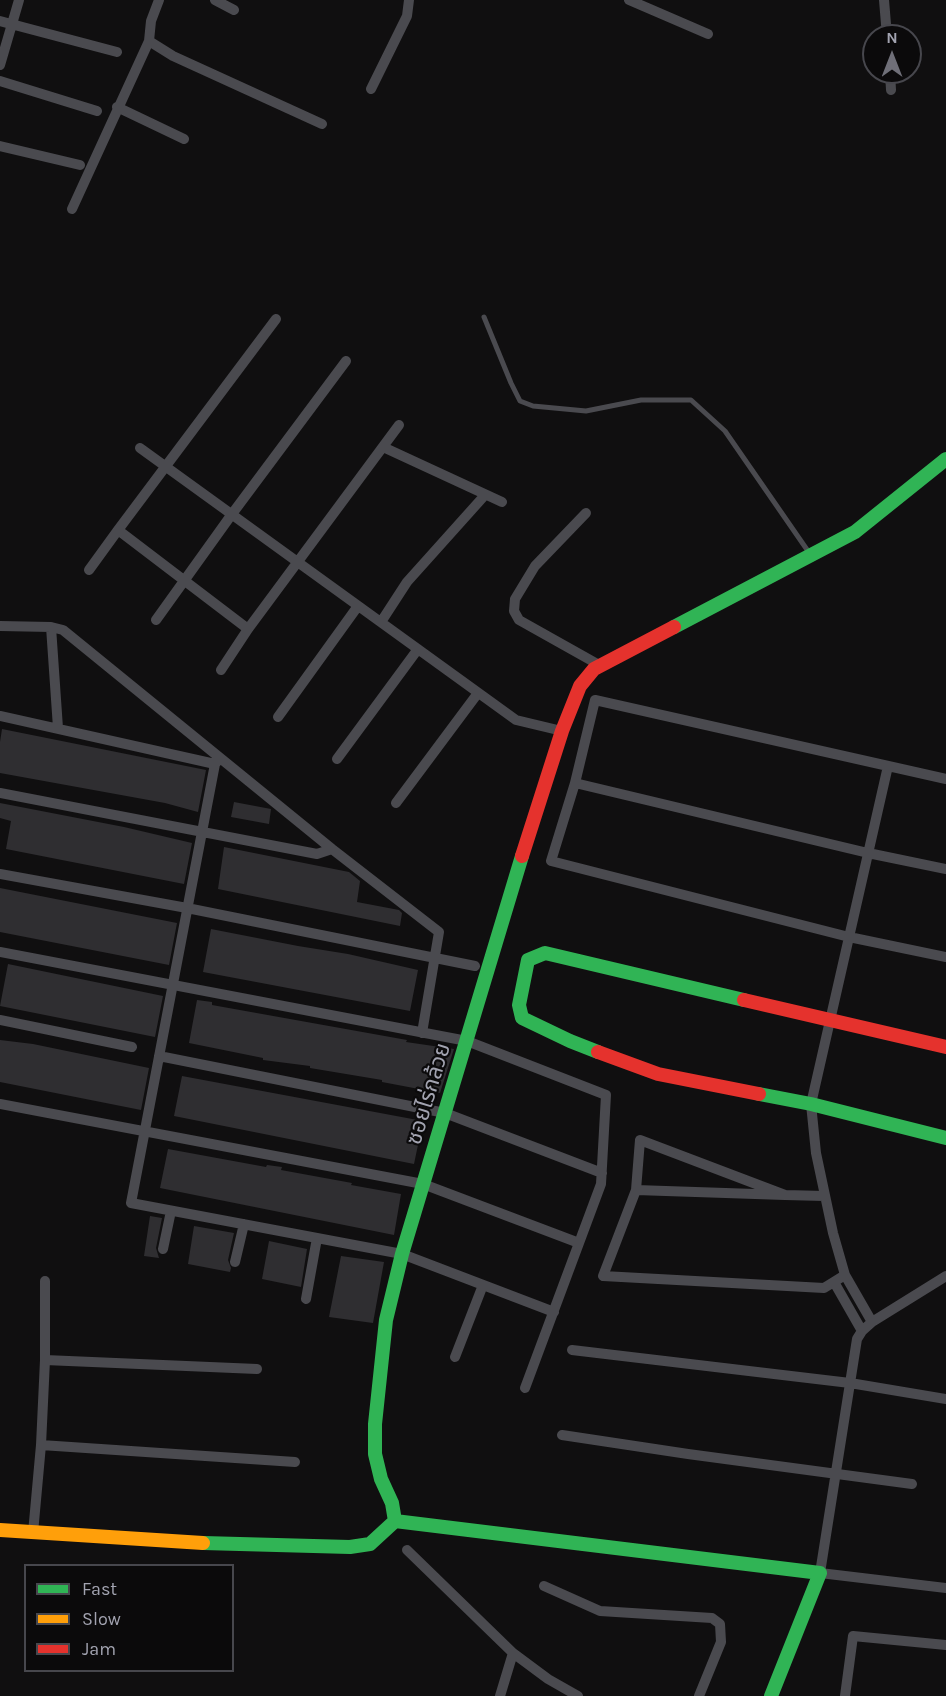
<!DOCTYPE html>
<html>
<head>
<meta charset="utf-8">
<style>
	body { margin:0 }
	#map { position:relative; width:946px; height:1696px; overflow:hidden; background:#100f10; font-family:Karla,sans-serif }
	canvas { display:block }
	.legend { position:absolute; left:24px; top:1564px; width:210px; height:108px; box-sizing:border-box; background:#0b0a0b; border:2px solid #47474d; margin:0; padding:8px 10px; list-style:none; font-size:18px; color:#a2a3b0 }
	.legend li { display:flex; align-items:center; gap:12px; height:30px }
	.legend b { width:30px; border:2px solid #47474d }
	.north { position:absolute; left:862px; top:24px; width:60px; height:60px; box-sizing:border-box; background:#0b0a0b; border:2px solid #47474d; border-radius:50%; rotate:0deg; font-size:16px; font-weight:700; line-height:24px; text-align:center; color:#a2a3b0 }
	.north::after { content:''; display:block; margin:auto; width:21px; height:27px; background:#6f6f78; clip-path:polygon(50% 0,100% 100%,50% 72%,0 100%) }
</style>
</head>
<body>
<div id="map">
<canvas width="946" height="1696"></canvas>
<ul class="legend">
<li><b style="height:8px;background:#30b455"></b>Fast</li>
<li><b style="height:8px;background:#ff9f0a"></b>Slow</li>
<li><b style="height:8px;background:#e5322d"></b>Jam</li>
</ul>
<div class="north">N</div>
</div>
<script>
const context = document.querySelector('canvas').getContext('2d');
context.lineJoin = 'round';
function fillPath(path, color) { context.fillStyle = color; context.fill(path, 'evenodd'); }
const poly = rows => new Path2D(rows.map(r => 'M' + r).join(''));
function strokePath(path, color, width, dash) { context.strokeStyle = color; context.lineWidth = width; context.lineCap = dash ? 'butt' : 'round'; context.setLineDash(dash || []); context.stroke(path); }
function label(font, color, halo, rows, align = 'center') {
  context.font = font + ' Karla,"Noto Sans Thai",sans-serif'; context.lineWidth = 4.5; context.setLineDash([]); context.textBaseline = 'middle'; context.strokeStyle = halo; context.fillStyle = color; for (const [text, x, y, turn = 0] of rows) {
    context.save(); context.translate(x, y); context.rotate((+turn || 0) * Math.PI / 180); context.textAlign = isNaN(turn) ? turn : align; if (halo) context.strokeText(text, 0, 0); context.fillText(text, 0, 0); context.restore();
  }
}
fillPath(poly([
	[2,729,206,770,198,812,165,803,0,773,0,742],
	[234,802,271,809,269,824,231,817],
	[0,803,124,827,192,843,184,884,6,849,11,821,0,818],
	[224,847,349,872,360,881,357,902,399,910,402,913,400,926,218,889],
	[0,888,177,923,169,965,0,932],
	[211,929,298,946,348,954,418,970,410,1011,203,972],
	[8,964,163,996,155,1037,0,1006],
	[197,1000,212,1002,212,1005,407,1040,406,1042,454,1049,440,1093,382,1082,382,1080,310,1068,310,1066,263,1060,263,1058,189,1043],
	[0,1040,33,1044,149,1068,141,1110,0,1082],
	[182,1076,423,1121,414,1164,174,1116],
	[168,1149,266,1167,267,1165,282,1167,281,1170,352,1183,351,1185,401,1194,394,1235,160,1188],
	[150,1216,162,1218,156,1248,159,1258,144,1256],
	[194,1226,234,1233,228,1260,231,1268,230,1272,188,1264],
	[269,1241,307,1249,301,1287,262,1279],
	[341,1256,384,1262,373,1323,329,1317]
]), '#2f2e31');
strokePath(poly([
	[484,317,511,383,520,401,533,406,586,411,641,400,691,400,725,431,810,554]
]), '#4a4a4f', 5);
strokePath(poly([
	[159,0,151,21,149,41,173,56,322,124],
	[215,0,234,10],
	[629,0,708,34],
	[884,0,887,36],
	[0,21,117,52],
	[0,65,19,0],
	[890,72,891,90],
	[0,81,97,111],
	[371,89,407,16,409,0],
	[117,107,184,139],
	[0,146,80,165],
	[72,209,149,41],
	[383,447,502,502],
	[140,448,516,720,562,731],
	[586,513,535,566,515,599,514,611,519,620,601,666],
	[118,530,248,629],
	[89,570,118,530,276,319],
	[156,620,232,514,346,361],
	[381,622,407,582,485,495],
	[0,626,51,627,63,630,332,849,439,932,422,1033],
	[51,627,58,728],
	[221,670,248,629,399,425],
	[0,716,215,764],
	[278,717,358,606],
	[220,758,215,764,131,1203,402,1254,554,1312],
	[337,759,418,649],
	[946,779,595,700,575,783,551,861,849,937,946,957],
	[575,783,868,853,946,869],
	[0,793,317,854,332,849],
	[396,803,478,693],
	[0,874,187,908,475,966],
	[0,952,467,1041,606,1095,601,1184,525,1388],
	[0,1020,132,1047],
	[159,1056,445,1113,602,1173],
	[0,1104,423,1184,579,1243],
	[636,1190,603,1276,824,1288,845,1275],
	[785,1195,640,1140,636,1190,785,1195,824,1196],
	[163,1249,171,1211],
	[235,1262,244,1224],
	[946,1276,872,1322,862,1331,857,1339,820,1573,946,1588],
	[834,1282,862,1331],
	[306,1299,317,1238],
	[872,1322,845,1275,833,1233,816,1153,811,1104,888,766],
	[572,1350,850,1383,946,1399],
	[455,1357,483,1285],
	[45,1360,257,1369],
	[562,1435,688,1454,912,1484],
	[41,1445,295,1462],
	[33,1533,41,1445,45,1360,45,1281],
	[407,1550,513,1653,548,1679,578,1696],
	[544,1586,600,1611,712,1618,720,1624,721,1642,699,1696],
	[500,1696,513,1653],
	[845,1696,853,1636,946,1645]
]), '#4a4a4f', 10);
strokePath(poly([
	[674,627,855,532,946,459],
	[598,1052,570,1041,522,1018,519,1005,528,960,545,953,744,1000],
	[759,1094,811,1104,946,1138],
	[395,1521,392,1503,381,1479,375,1454,375,1424,386,1320,402,1254,522,856],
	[203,1543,350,1547,370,1544,395,1521,820,1573,771,1696]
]), '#30b455', 14);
strokePath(poly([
	[0,1530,203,1543]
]), '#ff9f0a', 14);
strokePath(poly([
	[522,856,562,731,580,686,594,669,674,627],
	[744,1000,946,1047],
	[598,1052,658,1074,759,1094]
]), '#e5322d', 14);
label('22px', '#a2a3b0', '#0b0a0b', [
	["ซอยไร่กล้วย",429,1094,-73]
]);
</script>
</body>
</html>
